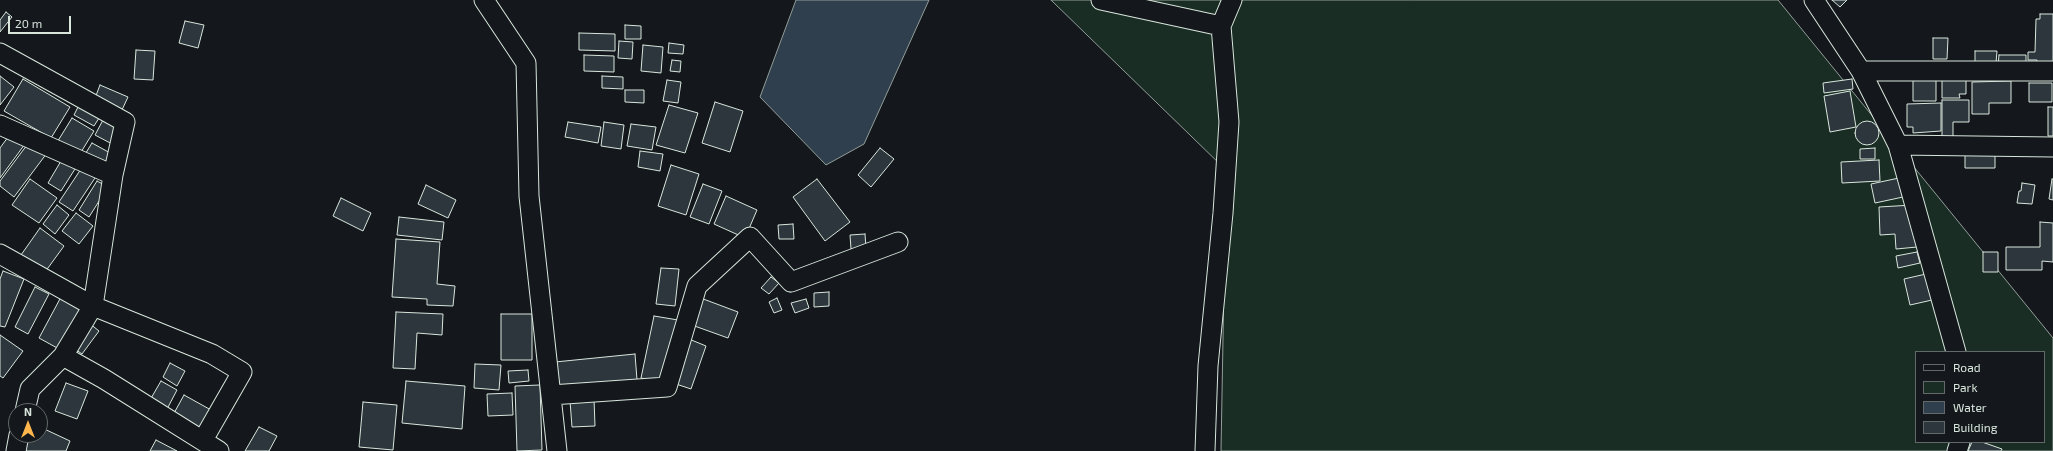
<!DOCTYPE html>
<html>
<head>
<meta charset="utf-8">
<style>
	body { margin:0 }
	#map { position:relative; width:2053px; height:451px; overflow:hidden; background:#14181c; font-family:"Exo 2",sans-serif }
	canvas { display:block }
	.legend { position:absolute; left:1915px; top:351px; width:130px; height:92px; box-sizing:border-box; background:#14181c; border:1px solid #626a69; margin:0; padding:5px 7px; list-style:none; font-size:12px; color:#d8e6dc }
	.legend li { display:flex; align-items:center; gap:8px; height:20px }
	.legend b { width:20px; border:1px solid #626a69 }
	.north { position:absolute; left:8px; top:403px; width:40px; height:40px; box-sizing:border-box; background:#14181c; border:1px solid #626a69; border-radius:50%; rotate:0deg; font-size:11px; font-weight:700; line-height:16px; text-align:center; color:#d8e6dc }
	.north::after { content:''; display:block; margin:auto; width:14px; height:18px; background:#ffb74d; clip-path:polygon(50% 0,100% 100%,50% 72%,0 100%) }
	.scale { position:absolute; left:8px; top:16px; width:63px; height:18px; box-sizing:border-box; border:2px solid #d8e6dc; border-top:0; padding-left:5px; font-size:12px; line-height:14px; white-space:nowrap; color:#d8e6dc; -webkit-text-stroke:3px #14181c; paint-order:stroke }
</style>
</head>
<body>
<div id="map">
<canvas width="2053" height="451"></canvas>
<ul class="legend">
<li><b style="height:5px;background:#14181c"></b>Road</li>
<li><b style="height:11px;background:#1a2d24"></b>Park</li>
<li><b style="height:11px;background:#2f3f4d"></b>Water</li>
<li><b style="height:11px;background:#2c363c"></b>Building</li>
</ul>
<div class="north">N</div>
<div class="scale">20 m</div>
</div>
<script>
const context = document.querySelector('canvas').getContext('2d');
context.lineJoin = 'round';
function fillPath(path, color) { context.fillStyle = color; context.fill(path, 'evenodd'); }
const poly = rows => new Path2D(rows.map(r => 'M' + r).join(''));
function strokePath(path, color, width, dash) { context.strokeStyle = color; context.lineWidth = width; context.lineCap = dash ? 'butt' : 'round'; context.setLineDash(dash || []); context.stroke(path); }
const green = poly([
	[1051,0,1778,0,2053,338,2053,451,1221,451,1226,170,1051,0],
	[1916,352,2044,352,2044,442,1916,442,1916,352]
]);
fillPath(green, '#1a2d24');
strokePath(green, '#939e99', 1);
const water = poly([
	[796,0,929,0,864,144,826,165,760,97,796,0]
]);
fillPath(water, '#2f3f4d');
strokePath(water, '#939e99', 1);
const building = poly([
	[1832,0,1847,0,1840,7,1832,0],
	[6,12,12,17,0,32,0,20,6,12],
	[2040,14,2053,14,2053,66,2037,66,2037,60,2028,60,2028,52,2035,52,2036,19,2040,19,2040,14],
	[185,21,204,25,198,48,179,43,185,21],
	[625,25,641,26,641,39,625,39,625,25],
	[579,33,615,34,615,51,579,50,579,33],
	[1933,38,1948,38,1947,59,1933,59,1933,38],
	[619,41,633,42,632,59,618,58,619,41],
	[669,43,684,45,683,54,668,53,669,43],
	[643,45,663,47,661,73,641,71,643,45],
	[136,50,155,51,153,80,134,79,136,50],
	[1975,51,1997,51,1996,63,1975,62,1975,51],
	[584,55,614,56,614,72,584,71,584,55],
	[1999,55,2026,55,2026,67,1998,66,1999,55],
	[672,60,681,61,680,72,670,71,672,60],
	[0,76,14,87,0,105,0,76],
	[602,76,623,77,623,89,602,88,602,76],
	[1936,77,1936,101,1913,101,1913,78,1936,77],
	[1942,77,1966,77,1966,94,1959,94,1960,98,1942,98,1942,77],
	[23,79,70,107,51,138,4,111,23,79],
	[1852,79,1853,89,1824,93,1823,83,1852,79],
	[667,80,681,82,678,103,663,101,667,80],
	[2011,81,2011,103,1989,103,1989,114,1972,114,1972,82,2011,81],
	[2029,83,2052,83,2052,102,2029,102,2029,83],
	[100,85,128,97,121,112,94,101,100,85],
	[625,90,644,90,644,103,625,102,625,90],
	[1850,91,1856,127,1830,132,1824,96,1850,91],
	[1942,100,1969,100,1969,122,1953,122,1953,137,1942,137,1942,100],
	[715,102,743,111,730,152,702,143,715,102],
	[1941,103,1941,131,1913,133,1913,127,1907,127,1907,104,1941,103],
	[669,105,698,113,685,153,656,145,669,105],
	[78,107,99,118,94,126,74,115,78,107],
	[2048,107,2053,107,2053,136,2048,136,2048,107],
	[72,118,94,131,78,157,56,144,72,118],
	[103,120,121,130,114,145,95,135,103,120],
	'1855 133a12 12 0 1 1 24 0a12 12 0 1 1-24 0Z',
	[568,122,601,127,598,143,565,137,568,122],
	[604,122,624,125,621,149,601,146,604,122],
	[631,124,656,127,652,150,627,146,631,124],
	[11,133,25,144,0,178,0,148,11,133],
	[30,141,47,153,14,197,0,186,0,181,30,141],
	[92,143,112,154,104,168,84,156,92,143],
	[880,148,894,159,871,187,858,175,880,148],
	[1875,148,1875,159,1860,159,1860,149,1875,148],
	[640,151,663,154,660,171,638,167,640,151],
	[1965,153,1995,153,1995,168,1965,168,1965,153],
	[1879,160,1880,181,1842,183,1841,162,1879,160],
	[61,161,75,169,61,191,48,183,61,161],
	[671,165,699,174,686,215,658,206,671,165],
	[83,166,97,175,73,211,59,202,83,166],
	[1899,178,1903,197,1875,203,1871,184,1899,178],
	[30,179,57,198,39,223,12,205,30,179],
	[817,179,850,222,825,241,793,197,817,179],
	[2052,179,2053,179,2053,200,2049,199,2052,179],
	[97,181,108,187,89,217,79,210,97,181],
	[2022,183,2035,185,2032,204,2017,203,2019,191,2021,191,2022,183],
	[703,184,722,191,709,224,690,217,703,184],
	[426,185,456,200,448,218,418,204,426,185],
	[726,196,757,210,745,238,714,224,726,196],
	[341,198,371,213,363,231,333,216,341,198],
	[57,205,69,215,55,234,43,224,57,205],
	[1913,205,1917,247,1896,249,1895,234,1880,235,1879,207,1913,205],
	[76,213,93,226,79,244,62,231,76,213],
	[399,217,444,222,442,240,397,235,399,217],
	[2040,222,2053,223,2053,262,2042,261,2042,270,2006,270,2006,247,2040,247,2040,222],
	[793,224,794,239,779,239,778,225,793,224],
	[40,228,64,246,45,272,21,255,40,228],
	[865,234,866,248,851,249,850,235,865,234],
	[396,239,440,242,437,284,455,286,453,306,427,305,427,299,392,297,396,239],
	[1917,252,1920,263,1898,268,1896,256,1917,252],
	[1983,252,1998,252,1998,272,1983,272,1983,252],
	[661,268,679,269,675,306,656,304,661,268],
	[3,271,24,279,5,327,0,326,0,279,3,271],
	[1926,274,1932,300,1910,305,1904,279,1926,274],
	[771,277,779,283,769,294,761,288,771,277],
	[35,287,49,294,28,334,15,327,35,287],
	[829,292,829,306,814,307,814,293,829,292],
	[61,297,81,308,59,349,39,338,61,297],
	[698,297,738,312,728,338,689,324,698,297],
	[777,298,782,310,774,313,769,302,777,298],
	[806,299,809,308,795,313,791,303,806,299],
	[396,312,443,314,442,335,417,333,415,369,393,368,396,312],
	[501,314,532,314,532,360,501,360,501,314],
	[654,316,678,320,665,383,641,378,654,316],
	[89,323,99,331,82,354,71,346,89,323],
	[0,335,23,351,3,378,0,376,0,335],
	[689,339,706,346,691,389,673,383,689,339],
	[635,354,637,380,558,388,555,362,635,354],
	[170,363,185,371,177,386,163,377,170,363],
	[475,364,501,365,499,390,474,388,475,364],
	[528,370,529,381,509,383,508,371,528,370],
	[161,381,177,390,167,409,150,400,161,381],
	[406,381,465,386,462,429,402,423,406,381],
	[66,383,88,391,77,419,55,411,66,383],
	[540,385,542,450,517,451,515,386,540,385],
	[512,393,513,415,488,416,487,394,512,393],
	[184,395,211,410,200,430,173,415,184,395],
	[594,399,595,426,572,427,570,401,594,399],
	[363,402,397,405,393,450,359,447,363,402],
	[40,427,70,441,66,451,23,451,30,435,40,435,40,427],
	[259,427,277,436,269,451,245,451,259,427],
	[156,440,177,451,150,451,156,440],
	[1972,442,1982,442,2002,449,2001,451,1968,451,1972,442]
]);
fillPath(building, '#2c363c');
strokePath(building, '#d8e6dc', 1);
const street = poly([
	[484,0,526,63,529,196,557,451],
	[1101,0,1221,26],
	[1814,0,1861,71,1898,145,1956,352],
	[0,53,125,122,113,175,93,306,63,356,30,389,25,411],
	[1861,71,2053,71],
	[0,125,113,175],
	[1898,145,2053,147],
	[0,254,93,306,212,354,242,372,203,440],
	[63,356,104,379,219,451],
	[551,395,667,387,697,286,750,237,791,282,898,242],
	[16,451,19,435],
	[1205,451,1208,366,1223,213,1229,122,1221,26,1232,0],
	[1957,451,1960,442]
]);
strokePath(street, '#d8e6dc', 21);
strokePath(street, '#14181c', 19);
</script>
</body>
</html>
